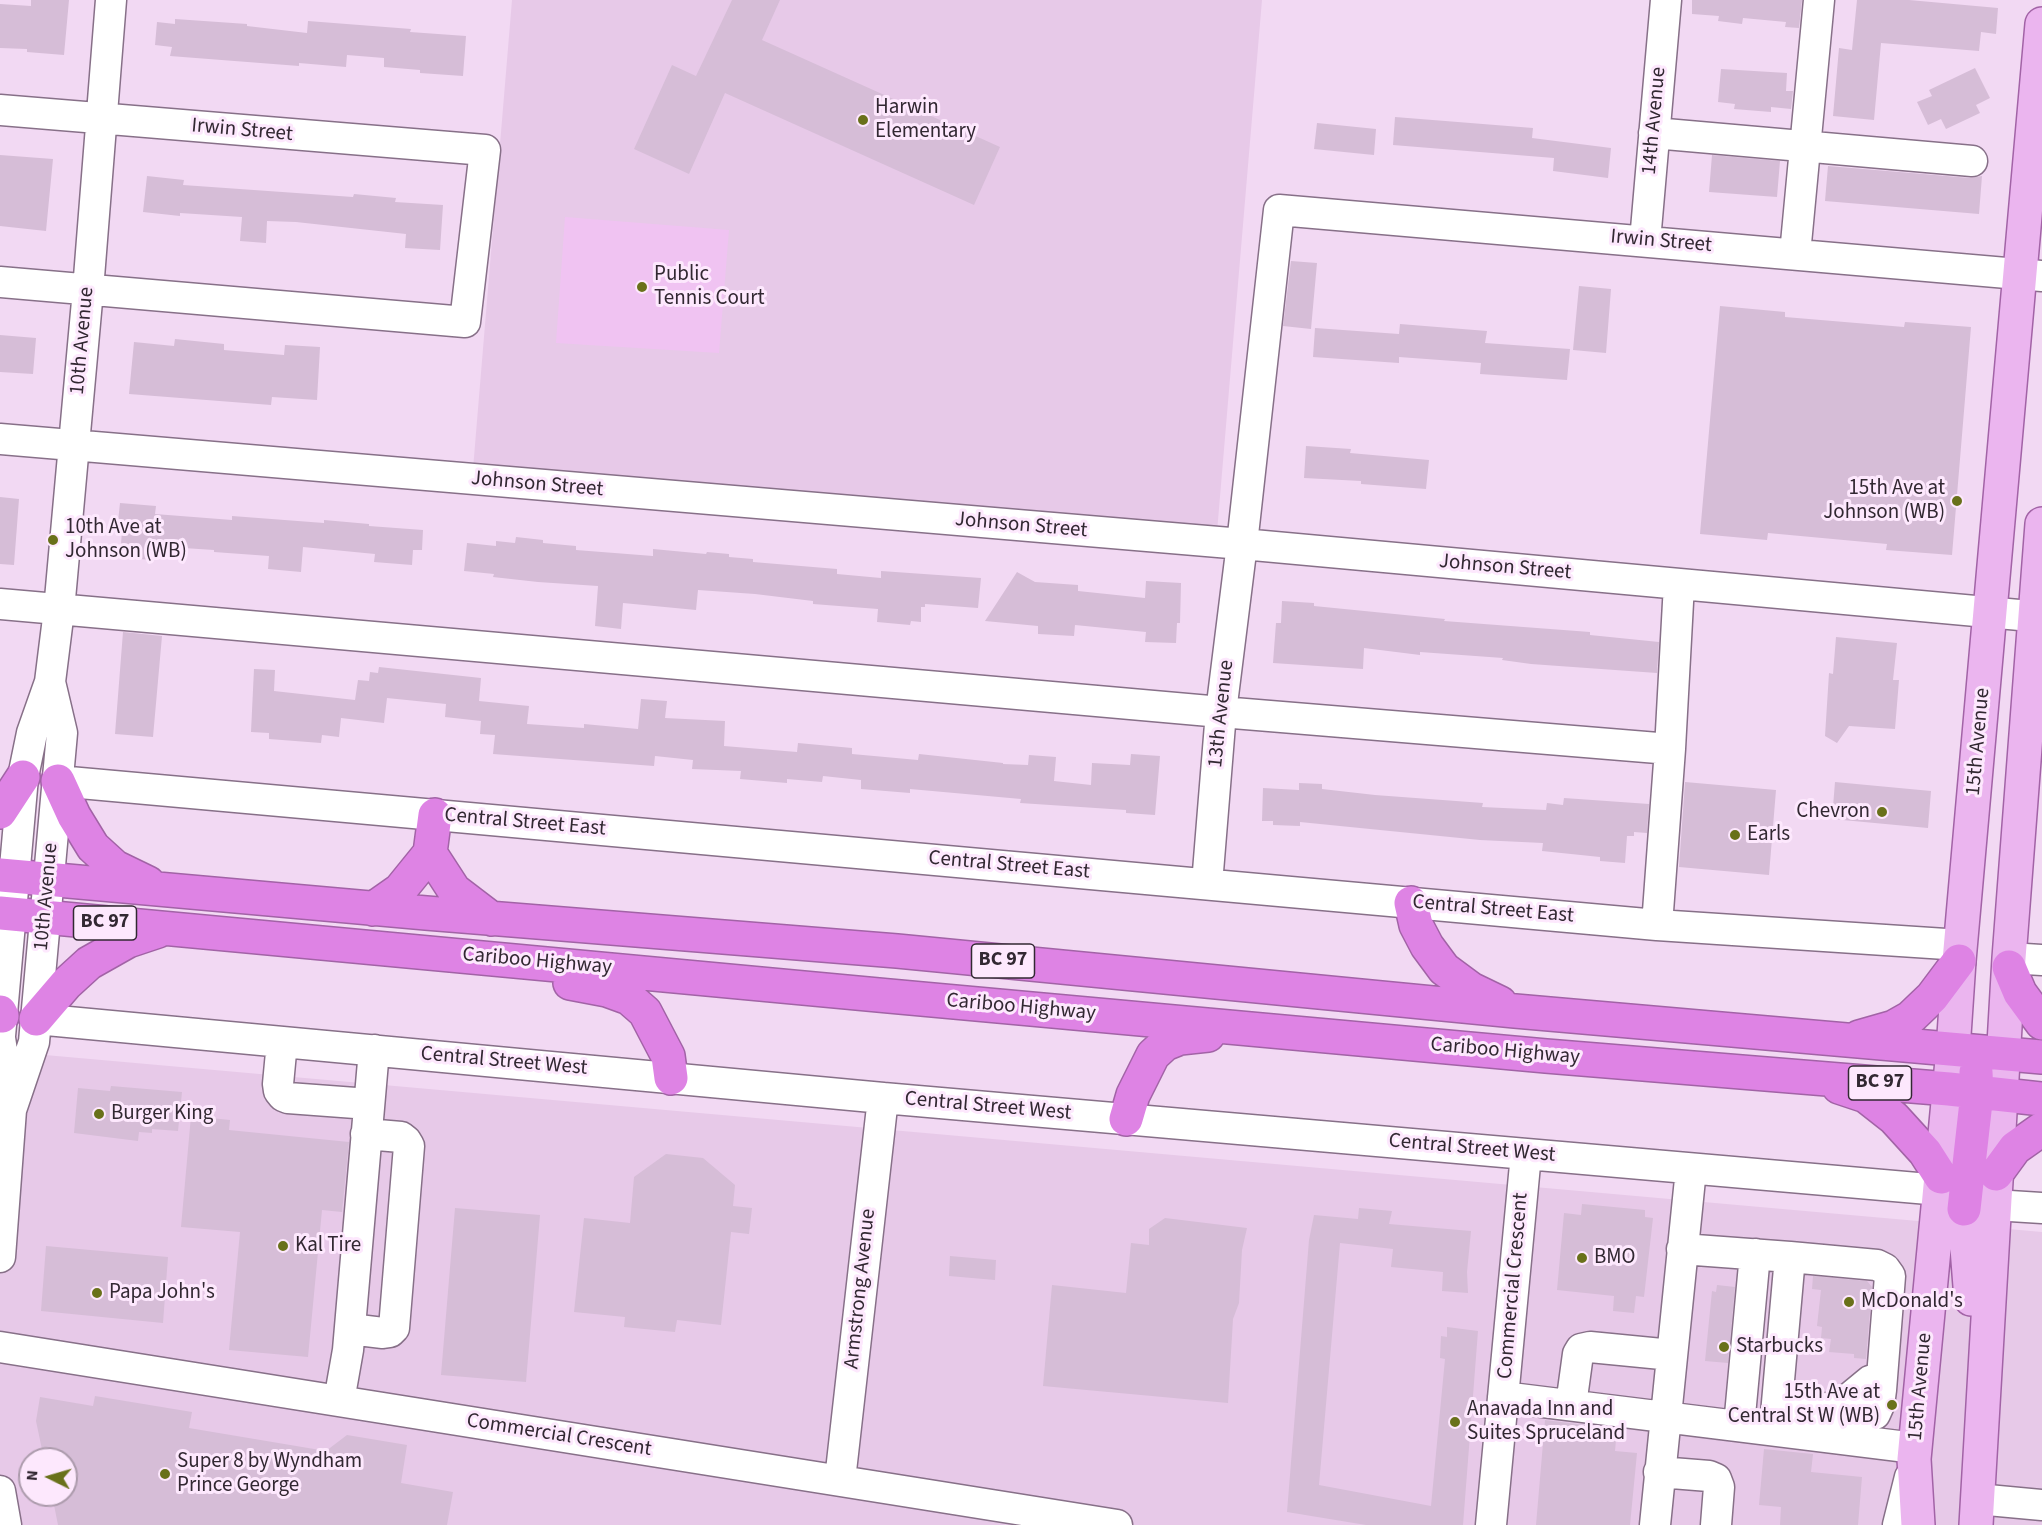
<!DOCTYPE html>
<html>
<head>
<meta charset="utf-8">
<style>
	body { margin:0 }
	#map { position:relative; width:2042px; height:1525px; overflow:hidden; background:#f2d9f3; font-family:"Source Sans 3",sans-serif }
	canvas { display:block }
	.north { position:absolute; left:18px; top:1447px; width:60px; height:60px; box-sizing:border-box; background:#fde8fd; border:2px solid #ac9bac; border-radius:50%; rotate:275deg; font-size:16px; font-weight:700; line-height:24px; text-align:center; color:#322832 }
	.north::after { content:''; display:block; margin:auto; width:21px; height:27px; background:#69711a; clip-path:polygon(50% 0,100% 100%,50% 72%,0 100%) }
</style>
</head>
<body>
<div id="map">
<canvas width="2042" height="1525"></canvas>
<div class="north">N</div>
</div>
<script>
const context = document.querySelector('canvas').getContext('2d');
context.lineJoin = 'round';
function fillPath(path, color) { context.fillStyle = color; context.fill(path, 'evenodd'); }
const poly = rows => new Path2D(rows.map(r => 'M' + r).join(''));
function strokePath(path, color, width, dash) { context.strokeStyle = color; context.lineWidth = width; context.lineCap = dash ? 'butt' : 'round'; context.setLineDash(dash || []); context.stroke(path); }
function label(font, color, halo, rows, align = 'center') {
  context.font = font + ' "Source Sans 3",sans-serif'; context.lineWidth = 6; context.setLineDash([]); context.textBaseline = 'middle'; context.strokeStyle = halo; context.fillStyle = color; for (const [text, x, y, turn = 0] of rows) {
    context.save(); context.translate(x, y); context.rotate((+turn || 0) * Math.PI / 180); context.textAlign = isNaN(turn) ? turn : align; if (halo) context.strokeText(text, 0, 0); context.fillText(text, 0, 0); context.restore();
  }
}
fillPath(poly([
	[512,0,1262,0,1217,532,473,469],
	[0,1051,2042,1232,2042,1525,0,1525],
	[30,1459,66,1459,66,1495,30,1495]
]), '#e7c9e8');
fillPath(poly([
	[565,217,729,230,719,353,556,343]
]), '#f0c3f2');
fillPath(poly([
	[31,0,69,0,64,55,27,52,27,49,0,48,0,4,31,6],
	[732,0,780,0,762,40,1000,147,974,205,725,93,689,174,634,149,672,65,696,76],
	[1692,0,1802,0,1799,28,1785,27,1786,22,1743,18,1742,24,1718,21,1719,16,1692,14],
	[1857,0,1909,0,1998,8,1996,34,1981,32,1979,51,1881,43,1874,120,1833,116,1839,48,1852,50],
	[175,19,247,24,247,26,307,33,308,21,411,29,410,32,466,36,463,76,420,73,420,70,384,67,384,58,347,55,346,67,299,63,299,66,170,56,172,47,155,45,157,22,175,24],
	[1975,68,1990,98,1976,105,1980,113,1946,129,1941,119,1928,125,1917,102,1932,96,1929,90],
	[1721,69,1787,73,1786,91,1793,91,1791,109,1771,107,1771,112,1734,109,1735,104,1718,102],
	[1395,117,1533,128,1532,138,1611,148,1608,178,1553,171,1554,158,1393,145],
	[1317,123,1376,129,1374,155,1314,149],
	[0,155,53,159,46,231,0,226],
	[1712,155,1780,161,1777,197,1709,192],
	[1828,166,1970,178,1982,176,1979,214,1825,201],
	[147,176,184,180,183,185,353,197,354,194,396,198,395,202,443,205,440,250,405,248,406,234,296,222,267,221,266,243,240,241,242,217,180,213,180,216,143,212],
	[1291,261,1317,263,1311,329,1283,326],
	[1579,286,1611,289,1606,353,1573,350],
	[1720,306,1785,312,1785,317,1904,327,1905,322,1971,327,1952,555,1886,550,1887,544,1768,533,1767,540,1700,534],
	[1400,324,1487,331,1485,343,1570,349,1567,380,1480,374,1481,363,1399,357,1399,363,1313,357,1315,328,1399,334],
	[0,335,36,338,33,374,0,372],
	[175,339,224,344,224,350,284,355,285,345,320,347,317,400,272,397,271,405,129,394,134,342,174,346],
	[1306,446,1351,449,1350,453,1429,460,1426,489,1361,484,1361,481,1304,478],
	[0,497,19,499,14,565,0,564],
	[120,503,156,506,155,514,232,520,232,516,324,523,324,520,369,524,369,526,423,530,422,550,413,550,412,565,374,562,375,554,303,547,301,572,268,569,269,556,214,552,214,550,153,546,151,560,120,557,122,531,117,531],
	[516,537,543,540,543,543,576,546,576,550,653,556,653,549,706,554,707,552,729,554,729,557,753,559,753,562,837,569,837,574,881,578,881,571,981,578,978,608,925,604,925,607,921,607,921,622,911,621,910,625,877,622,878,609,813,604,813,601,755,594,698,590,696,610,623,603,621,629,595,626,598,586,538,582,493,577,494,574,464,571,467,543,496,546,496,541,515,543],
	[1017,572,1035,582,1078,585,1078,591,1145,598,1146,581,1181,583,1180,623,1177,623,1176,643,1145,642,1146,632,1075,625,1074,636,1038,634,1038,626,985,621],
	[1282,601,1314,603,1314,606,1445,619,1444,621,1590,632,1590,635,1659,642,1657,673,1531,664,1502,660,1503,658,1420,652,1420,655,1364,648,1363,669,1273,663,1276,623,1281,623],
	[123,632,162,636,153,737,115,734],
	[1836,637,1897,643,1893,680,1899,680,1895,729,1849,726,1837,743,1825,736,1829,673,1833,674],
	[379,667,481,678,479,701,529,706,527,724,584,728,584,724,638,729,641,699,667,701,665,718,725,721,724,746,797,752,798,743,852,748,852,754,918,760,919,754,1003,763,1003,764,1028,765,1029,755,1056,757,1054,781,1091,785,1092,763,1130,765,1131,754,1160,756,1155,815,1126,813,1126,810,1020,803,1021,799,910,789,910,793,861,789,861,780,823,776,822,782,787,779,787,783,740,779,741,771,692,769,693,760,655,756,654,766,493,754,495,735,480,734,481,721,445,717,446,704,387,698,384,723,341,718,339,737,322,735,321,743,269,739,269,733,251,732,254,669,275,670,274,691,355,700,358,680,369,681,370,672,378,673],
	[1685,782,1776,790,1769,875,1679,867],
	[1835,782,1931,791,1928,828,1832,819],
	[1299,783,1322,784,1322,789,1375,795,1483,803,1482,807,1546,810,1547,803,1563,805,1564,798,1649,804,1647,833,1634,832,1634,836,1627,836,1625,863,1600,861,1600,857,1542,851,1543,843,1480,840,1300,822,1300,826,1273,825,1273,821,1262,821,1263,788,1299,790],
	[111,1086,182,1092,178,1131,152,1129,152,1133,139,1132,138,1141,74,1133,78,1088,110,1091],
	[191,1116,230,1120,229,1130,349,1142,342,1212,322,1210,308,1357,229,1350,240,1232,181,1227],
	[666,1154,703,1158,735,1185,733,1206,752,1208,749,1234,731,1232,721,1325,677,1320,675,1332,624,1327,625,1317,574,1312,584,1218,630,1223,634,1177],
	[1582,1204,1645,1210,1645,1217,1653,1218,1644,1297,1636,1296,1634,1313,1613,1311,1614,1296,1557,1290,1564,1213,1581,1215],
	[455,1208,540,1215,526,1382,441,1375],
	[1359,1208,1392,1211,1389,1224,1471,1231,1467,1272,1468,1293,1442,1291,1443,1272,1391,1267,1393,1249,1340,1243,1319,1485,1431,1506,1445,1359,1440,1358,1441,1336,1447,1337,1447,1327,1478,1331,1463,1525,1366,1525,1287,1512,1309,1240,1314,1215,1358,1219],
	[1165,1218,1247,1228,1242,1250,1239,1303,1233,1319,1228,1403,1043,1386,1052,1285,1126,1293,1131,1243,1149,1245,1149,1229],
	[46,1246,168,1257,163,1323,41,1311],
	[950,1256,996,1260,995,1280,949,1276],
	[1813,1276,1867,1281,1872,1287,1866,1359,1854,1358,1854,1354,1829,1352,1831,1339,1821,1338,1822,1327,1817,1326,1821,1290,1812,1289],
	[1717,1285,1735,1287,1728,1363,1705,1361,1712,1291,1716,1292],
	[95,1396,192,1412,189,1428,326,1451,347,1435,407,1445,401,1483,453,1492,447,1525,58,1525,52,1495,66,1495,66,1459,44,1459,36,1421,40,1397,93,1406],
	[1545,1420,1617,1429,1615,1451,1637,1453,1630,1525,1536,1525],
	[1764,1449,1813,1454,1811,1472,1862,1477,1858,1525,1780,1525,1781,1507,1759,1505]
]), '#d6bdd7');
const minor = poly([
	[0,110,485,150,465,322,0,282],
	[1654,133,1972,161],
	[1645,241,1666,0],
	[1795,254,1819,0],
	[0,439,1242,544,2042,617],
	[0,604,1221,712,1670,749],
	[58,781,1657,925,1961,945],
	[1207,884,1221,712,1242,544,1279,210,2042,276],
	[1657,925,1670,749,1679,584],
	[2009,958,2042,960],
	[36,1019,883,1098,1940,1190],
	[0,1036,23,777,32,733,50,682,59,610,88,290,111,0],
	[0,1038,11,1110,0,1257],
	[282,1042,278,1084,279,1091,283,1096,288,1098,369,1104],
	[11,1110,34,1042,62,733,50,682],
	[1994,1205,2042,1208],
	[1682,1249,1790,1257,1775,1425],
	[350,1329,383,1333,390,1332,394,1328,409,1146,406,1141,401,1137,366,1134],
	[0,1347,1117,1525],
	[1503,1397,1915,1448],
	[339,1401,348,1350,374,1050],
	[1571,1405,1578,1354,1581,1349,1590,1347,1672,1355],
	[1777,1405,1836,1409,1843,1416,1859,1419,1875,1414,1879,1405,1881,1390,1890,1276,1885,1269,1877,1265,1790,1257],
	[1836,1409,1870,1381,1882,1377],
	[1739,1426,1755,1254],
	[1659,1472,1709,1476,1716,1479,1719,1487,1716,1525],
	[840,1480,883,1098],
	[0,1491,6,1525],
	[1977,1499,2042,1505],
	[1491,1525,1526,1154],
	[1655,1525,1691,1169],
	[1898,1525,1910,1477]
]);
const major = poly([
	[1941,1191,1964,1209,1971,1299],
	[1918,1525,1914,1459,1953,1050,1959,961,2042,24],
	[1976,1525,2009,958,2042,524]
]);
const highway = poly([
	[58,781,74,816,93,847,115,867,148,883],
	[0,812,23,777],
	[430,853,454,890,492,919],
	[0,875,426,913,897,951,1515,1011,2042,1057],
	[1411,903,1416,925,1427,946,1444,969,1471,989,1500,1003],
	[373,909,400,890,430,853,435,815],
	[0,913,889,996,1546,1056,1949,1089,2042,1099],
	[2009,967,2020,993,2042,1023],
	[570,983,607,990,629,998,645,1012,668,1056,671,1078],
	[0,1012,2,1016],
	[36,1019,66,984,89,963,128,941,158,931],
	[1859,1037,1894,1027,1910,1018,1932,997,1959,961],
	[1839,1087,1866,1096,1894,1118,1925,1152,1941,1177],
	[1126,1119,1133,1095,1153,1055,1165,1044,1180,1038,1208,1035],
	[1996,1174,2015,1148,2042,1129],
	[1964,1209,1977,1093,1976,1072]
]);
strokePath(minor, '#877088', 33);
strokePath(major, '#a263a6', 36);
strokePath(highway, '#a263a6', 36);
strokePath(minor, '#fff', 30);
strokePath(major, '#ebb5ef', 33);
strokePath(highway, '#de83e4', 33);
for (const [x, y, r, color] of [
	[863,120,6,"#69711a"],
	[642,287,6,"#69711a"],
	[1957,501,6,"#69711a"],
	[53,540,6,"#69711a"],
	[1882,812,6,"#69711a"],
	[1735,835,6,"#69711a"],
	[99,1114,6,"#69711a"],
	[283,1246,6,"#69711a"],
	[1582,1258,6,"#69711a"],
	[97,1293,6,"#69711a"],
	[1849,1302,6,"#69711a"],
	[1724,1347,6,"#69711a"],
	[1892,1405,6,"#69711a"],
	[1455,1422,6,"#69711a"],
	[165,1474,6,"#69711a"]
]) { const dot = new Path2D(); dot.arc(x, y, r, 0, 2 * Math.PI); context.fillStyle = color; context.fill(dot); strokePath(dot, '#fde8fd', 2); }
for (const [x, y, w] of [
	[105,923,63],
	[1003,961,63],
	[1880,1083,63]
]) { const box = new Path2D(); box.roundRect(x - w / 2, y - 17, w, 34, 4.5); context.fillStyle = '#fde8fd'; context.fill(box); strokePath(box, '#322832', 1.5); }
label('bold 20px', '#322832', null, [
	["BC 97",105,923],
	["BC 97",1003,961],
	["BC 97",1880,1083]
]);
label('21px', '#322832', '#fde8fd', [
	["Harwin",875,108],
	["Elementary",875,132],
	["Public",654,275],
	["Tennis Court",654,299],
	["15th Ave at",1945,489,"right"],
	["Johnson (WB)",1945,513,"right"],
	["10th Ave at",65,528],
	["Johnson (WB)",65,552],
	["Chevron",1870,812,"right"],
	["Earls",1747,835],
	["Burger King",111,1114],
	["Kal Tire",295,1246],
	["BMO",1594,1258],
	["Papa John's",109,1293],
	["McDonald's",1861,1302],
	["Starbucks",1736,1347],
	["15th Ave at",1880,1393,"right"],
	["Central St W (WB)",1880,1417,"right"],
	["Anavada Inn and",1467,1410],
	["Suites Spruceland",1467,1434],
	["Super 8 by Wyndham",177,1462],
	["Prince George",177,1486]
], 'left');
label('21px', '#322832', '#fde8fd', [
	["14th Avenue",1655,121,-85],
	["Irwin Street",242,131,5],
	["Irwin Street",1661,242,5],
	["10th Avenue",83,341,-85],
	["Johnson Street",537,485,5],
	["Johnson Street",1021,526,5],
	["Johnson Street",1505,568,5],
	["13th Avenue",1222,714,-84],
	["15th Avenue",1979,742,-85],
	["Central Street East",525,823,5],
	["Central Street East",1009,866,5],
	["10th Avenue",47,897,-85],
	["Central Street East",1493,910,5],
	["Cariboo Highway",537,962,5],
	["Cariboo Highway",1021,1008,5],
	["Cariboo Highway",1505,1052,5],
	["Central Street West",504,1062,5],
	["Central Street West",988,1107,5],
	["Central Street West",1472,1149,5],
	["Commercial Crescent",1514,1286,-85],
	["Armstrong Avenue",861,1289,-84],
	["15th Avenue",1921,1387,-85],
	["Commercial Crescent",559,1436,9]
]);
</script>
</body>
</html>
